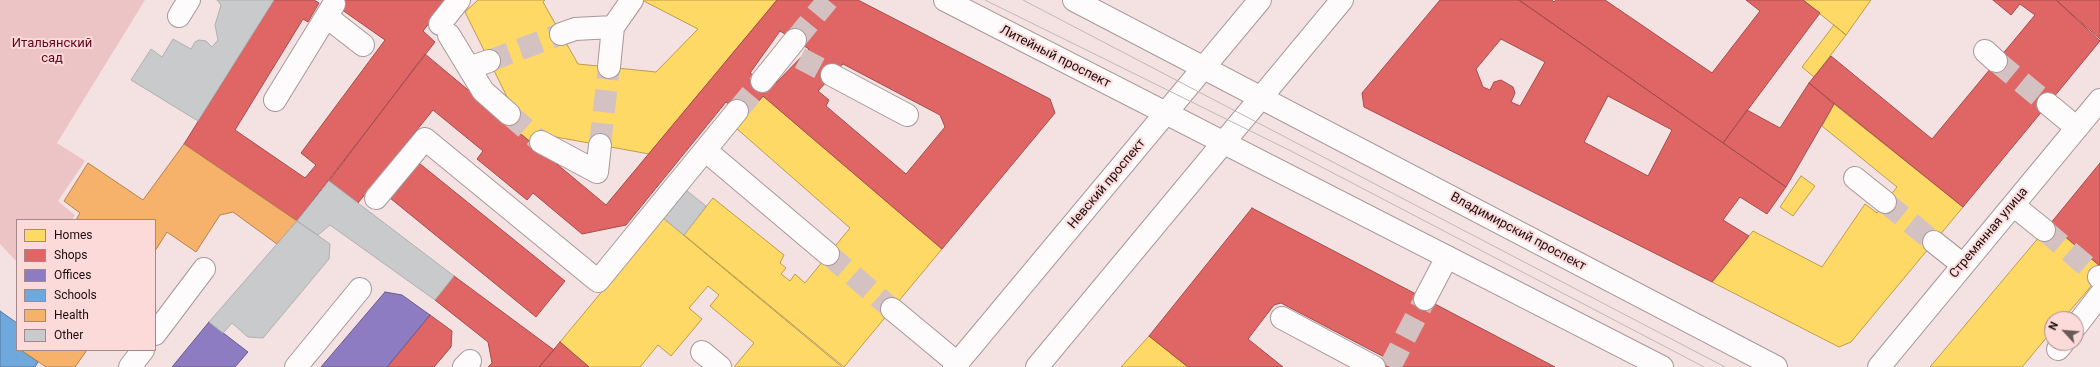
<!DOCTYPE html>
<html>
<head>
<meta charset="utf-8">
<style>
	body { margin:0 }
	#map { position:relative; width:2100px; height:367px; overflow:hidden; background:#f4e2e2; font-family:Roboto,sans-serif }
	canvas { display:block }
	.legend { position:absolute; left:16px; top:219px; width:140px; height:132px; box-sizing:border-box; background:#fcdada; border:1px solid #a28889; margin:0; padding:5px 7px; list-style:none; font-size:12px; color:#1c0e0f }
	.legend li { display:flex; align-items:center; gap:8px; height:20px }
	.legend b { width:20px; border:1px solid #a28889 }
	.north { position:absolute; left:2044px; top:311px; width:40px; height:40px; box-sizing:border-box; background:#fcdada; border:1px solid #a28889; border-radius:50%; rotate:296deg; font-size:11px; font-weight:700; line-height:16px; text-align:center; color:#1c0e0f }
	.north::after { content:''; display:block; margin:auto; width:14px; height:18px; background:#685859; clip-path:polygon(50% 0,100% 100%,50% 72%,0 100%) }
</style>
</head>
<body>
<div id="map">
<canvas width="2100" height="367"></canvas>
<ul class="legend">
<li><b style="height:11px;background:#ffd966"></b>Homes</li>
<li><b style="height:11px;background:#e06666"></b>Shops</li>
<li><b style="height:11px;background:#8e7cc3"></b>Offices</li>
<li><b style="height:11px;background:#6fa8dc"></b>Schools</li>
<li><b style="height:11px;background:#f6b26b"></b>Health</li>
<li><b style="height:11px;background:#c9cacb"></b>Other</li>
</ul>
<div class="north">N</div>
</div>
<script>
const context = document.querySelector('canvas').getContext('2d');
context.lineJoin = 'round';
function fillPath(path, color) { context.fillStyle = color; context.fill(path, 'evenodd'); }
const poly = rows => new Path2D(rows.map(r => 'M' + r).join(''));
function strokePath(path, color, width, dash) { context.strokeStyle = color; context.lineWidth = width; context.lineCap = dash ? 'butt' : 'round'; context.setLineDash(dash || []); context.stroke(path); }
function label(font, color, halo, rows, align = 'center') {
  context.font = font + ' Roboto,sans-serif'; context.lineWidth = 4; context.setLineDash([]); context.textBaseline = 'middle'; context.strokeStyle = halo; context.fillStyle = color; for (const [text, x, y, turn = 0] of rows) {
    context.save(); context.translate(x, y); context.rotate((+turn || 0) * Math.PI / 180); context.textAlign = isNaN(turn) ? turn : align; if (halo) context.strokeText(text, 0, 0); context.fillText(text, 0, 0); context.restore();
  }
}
fillPath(poly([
	[0,0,145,0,57,143,85,161,58,201,75,215,72,220,17,220,17,262,0,244]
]), '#edc4c5');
const homes = poly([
	[478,0,545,0,543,2,578,64,656,72,698,29,642,0,777,0,649,154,545,135,537,148,504,120,513,109,465,12,478,0],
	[1803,0,1871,0,1846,35,1803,0],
	[1834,25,1846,35,1814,77,1802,67,1834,25],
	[763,96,942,249,844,367,684,235,713,198,784,255,780,263,786,268,781,274,790,281,795,274,805,283,850,228,736,128,763,96],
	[1834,104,1963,207,1851,342,1839,347,1712,282,1753,231,1822,267,1865,204,1877,213,1897,187,1822,126,1834,104],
	[1801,176,1815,186,1793,216,1780,207,1801,176],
	[663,218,842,367,734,367,754,343,710,306,719,295,708,286,689,308,702,319,671,356,658,345,640,367,589,367,560,342,663,218],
	[2050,224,2100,266,2099,277,2063,319,2052,319,2052,331,2022,367,1930,367,2050,224],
	[1149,336,1188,367,1121,367,1149,336]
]);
fillPath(homes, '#ffd966');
strokePath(homes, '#bb9c4c', 1);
const shops = poly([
	[274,0,314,0,319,3,308,22,303,19,235,130,305,178,316,165,301,153,385,40,328,0,447,0,423,31,435,42,297,221,184,144,274,0],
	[777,0,858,0,1050,99,1055,113,942,249,763,96,745,117,726,102,626,225,582,234,533,193,527,200,477,159,483,151,433,110,358,203,329,181,425,54,606,205,777,0],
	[780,31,809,49,776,83,771,79,767,84,750,73,780,31],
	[843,64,940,115,945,127,906,174,826,106,829,100,818,91,843,64],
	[1440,0,1519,0,1786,187,1767,214,1740,197,1723,220,1749,236,1712,282,1364,107,1362,93,1440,0],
	[1501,39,1545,62,1520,106,1511,102,1515,93,1513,87,1501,80,1494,82,1490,90,1483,87,1476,69,1501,39],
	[1608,96,1672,130,1648,176,1584,142,1608,96],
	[1519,0,1552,0,1554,2,1556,0,1605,0,1712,73,1760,11,1746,0,1803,0,1820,13,1723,143,1519,0],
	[1993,0,2056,0,2100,41,1963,207,1809,83,1831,56,1932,139,2035,15,2020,4,2011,15,1993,0],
	[2056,0,2100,0,2100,39,2056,0],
	[1809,83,1834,104,1786,187,1723,143,1747,110,1780,128,1809,83],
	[419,163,565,281,536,317,390,198,419,163],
	[2100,163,2100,266,2050,224,2100,163],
	[1252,208,1555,367,1384,367,1388,359,1281,303,1274,305,1248,339,1283,367,1188,367,1149,336,1252,208],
	[454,276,554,350,539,367,488,367,492,363,488,342,435,300,454,276],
	[430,315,452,331,451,347,434,367,387,367,430,315],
	[560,342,589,367,539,367,560,342]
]);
fillPath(shops, '#e06666');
strokePath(shops, '#a54c4c', 1);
const offices = poly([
	[385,292,402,295,430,315,387,367,321,367,385,292],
	[209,322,248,352,235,367,172,367,209,322]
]);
fillPath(offices, '#8e7cc3');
strokePath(offices, '#6c5b8d', 1);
const schools = poly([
	[0,311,17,323,17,350,21,350,38,362,35,367,0,367,0,311]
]);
fillPath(schools, '#6fa8dc');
strokePath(schools, '#567a9e', 1);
const health = poly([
	[184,144,206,159,297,221,277,244,233,212,220,215,196,252,167,232,155,251,155,220,76,220,80,213,64,201,88,163,143,200,184,144],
	[21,350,87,350,75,367,46,367,21,350]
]);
fillPath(health, '#f6b26b');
strokePath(health, '#b5814f', 1);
const building = poly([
	[217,0,274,0,198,121,131,80,151,49,162,57,173,39,191,49,195,42,199,40,206,41,212,47,218,40,215,25,221,5,217,0],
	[329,181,454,276,435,300,330,225,318,235,297,221,329,181],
	[686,190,706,206,684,235,663,218,686,190],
	[297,221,330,244,329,259,263,338,248,337,232,323,223,333,209,322,297,221]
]);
fillPath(building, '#c9cacb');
strokePath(building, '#afafb0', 1);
strokePath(poly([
	[795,40,828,0],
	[800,58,832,75],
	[489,61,561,34],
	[1996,61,2048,104],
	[737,111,762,81],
	[509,114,541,142],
	[600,145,609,67],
	[1885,202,1934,242],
	[2044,230,2099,277],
	[828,254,892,309],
	[1390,367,1425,299]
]), '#d4c2c2', 22, [22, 11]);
const minor = poly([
	[179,16,189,0],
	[327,17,363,45],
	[440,24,459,0],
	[561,34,575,29,613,27],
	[449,35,483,91,509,114],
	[1985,51,1996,61],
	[609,67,613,27,632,0],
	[469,68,489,61],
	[832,75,907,115],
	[762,81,795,40],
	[275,100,334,4],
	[2048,104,2077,128],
	[541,142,597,172,600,145],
	[705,150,828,254],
	[1855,178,1885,202],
	[376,198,425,139,598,281,737,111],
	[2013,205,2044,230],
	[1934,242,1963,265],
	[2099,277,2100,278],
	[1425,299,1447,257],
	[892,309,957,363],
	[1282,318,1374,367],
	[2076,326,2100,295],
	[155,334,204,269],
	[2058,349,2063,343],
	[702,352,720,367],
	[130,367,143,350],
	[296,367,360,289],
	[464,367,470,361],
	[1879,367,2100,100]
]);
const major = poly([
	[945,0,1662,367],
	[1074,0,1776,367],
	[954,367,1260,0],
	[1037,367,1342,0]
]);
strokePath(minor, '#a89899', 24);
strokePath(major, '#a89899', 24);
strokePath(minor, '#fdfbfb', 22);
strokePath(major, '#fdfbfb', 22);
strokePath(poly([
	[985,0,1291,151,1704,367],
	[1023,0,1725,367]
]), '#beb8b8', 1);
label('13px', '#63041b', '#fcdada', [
	["Итальянский",52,44],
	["сад",52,59]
]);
label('13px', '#1c0e0f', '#fcdada', [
	["Литейный проспект",1055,57,27],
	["Невский проспект",1107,184,-50],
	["Владимирский проспект",1518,232,28],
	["Стремянная улица",1989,233,-50]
]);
</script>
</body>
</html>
